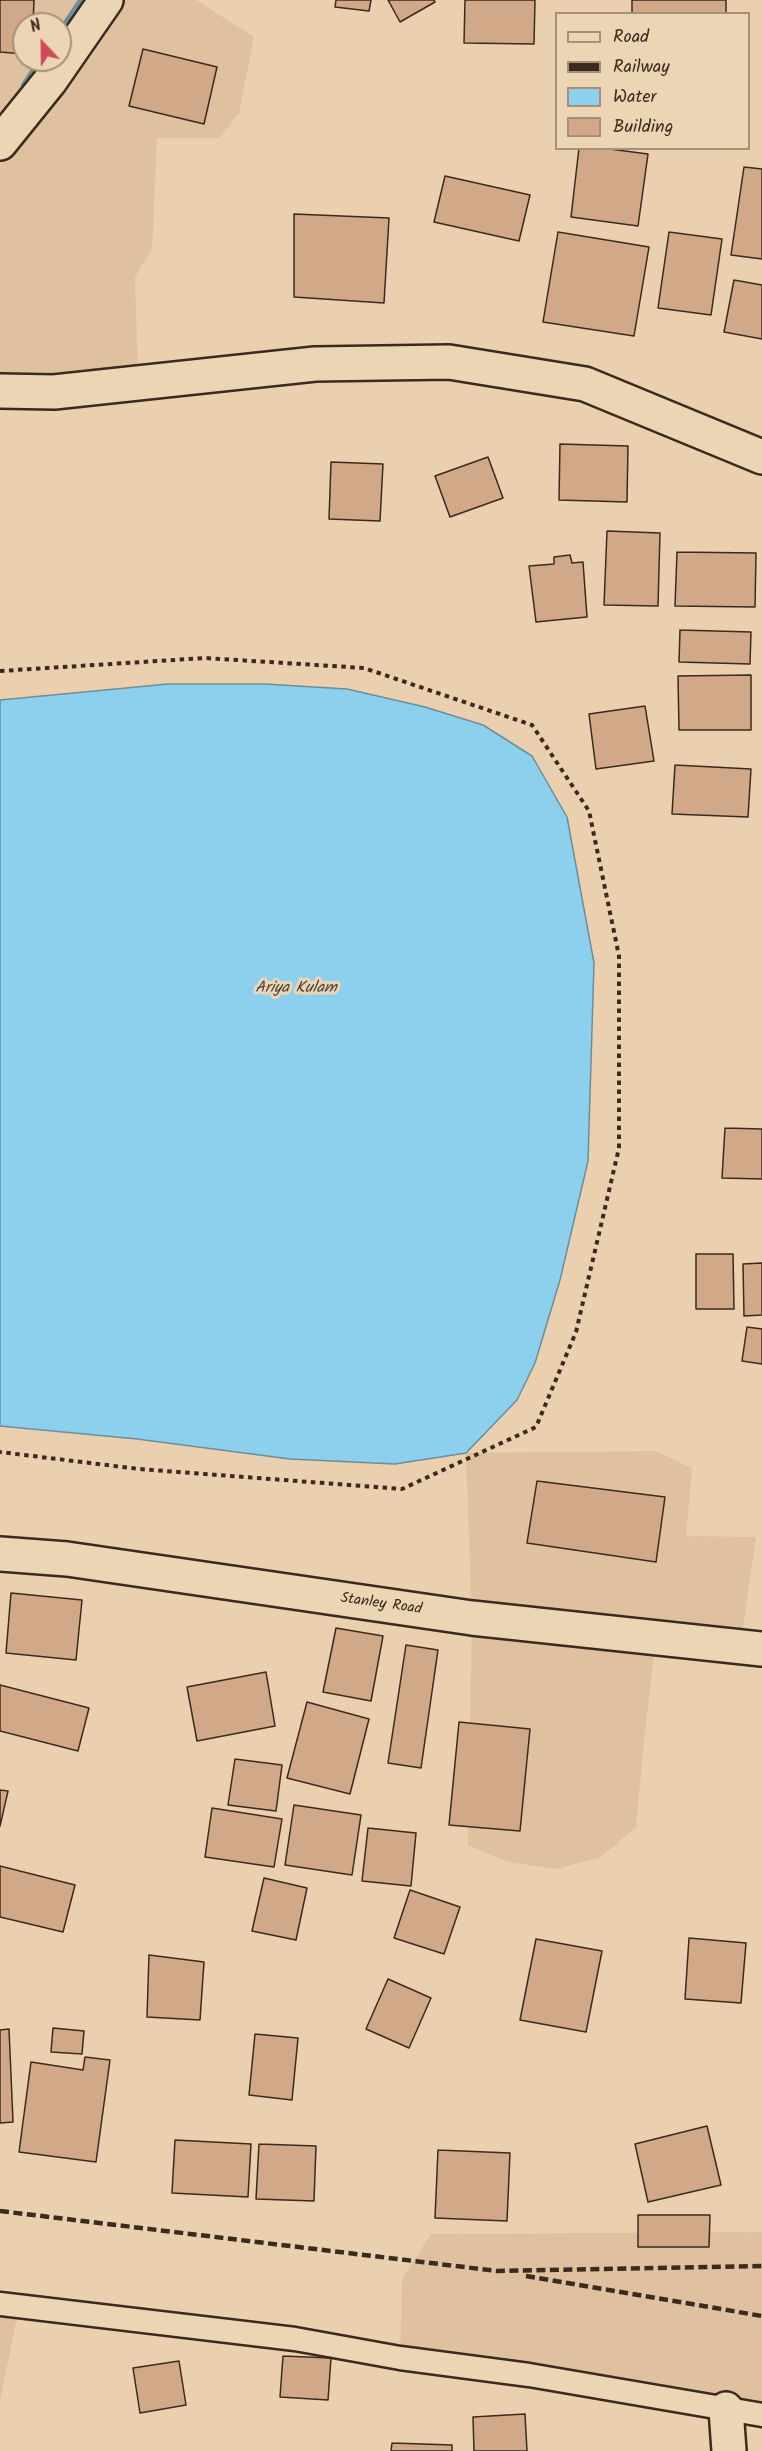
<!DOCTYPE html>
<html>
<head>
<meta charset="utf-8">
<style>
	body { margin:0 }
	#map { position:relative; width:762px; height:2451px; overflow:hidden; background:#ead0ae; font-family:Kalam,sans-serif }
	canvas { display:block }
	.legend { position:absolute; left:555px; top:12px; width:195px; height:138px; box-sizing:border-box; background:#ebd5b4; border:2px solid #a59178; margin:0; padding:8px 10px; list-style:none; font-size:18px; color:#3b2a1e }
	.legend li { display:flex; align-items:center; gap:12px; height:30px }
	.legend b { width:30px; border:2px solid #a59178 }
	.north { position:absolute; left:12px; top:12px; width:60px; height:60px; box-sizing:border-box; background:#ebd5b4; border:2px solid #a59178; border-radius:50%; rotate:338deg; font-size:16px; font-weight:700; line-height:24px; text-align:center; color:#3b2a1e }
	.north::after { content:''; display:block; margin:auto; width:21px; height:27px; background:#d1495b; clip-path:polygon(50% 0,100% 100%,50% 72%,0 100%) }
</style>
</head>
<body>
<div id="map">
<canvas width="762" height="2451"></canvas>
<ul class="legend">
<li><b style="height:8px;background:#ebd5b4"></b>Road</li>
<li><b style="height:8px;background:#3b2a1e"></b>Railway</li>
<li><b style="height:16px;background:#8cd0ed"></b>Water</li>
<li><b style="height:16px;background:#d1a988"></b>Building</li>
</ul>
<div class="north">N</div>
</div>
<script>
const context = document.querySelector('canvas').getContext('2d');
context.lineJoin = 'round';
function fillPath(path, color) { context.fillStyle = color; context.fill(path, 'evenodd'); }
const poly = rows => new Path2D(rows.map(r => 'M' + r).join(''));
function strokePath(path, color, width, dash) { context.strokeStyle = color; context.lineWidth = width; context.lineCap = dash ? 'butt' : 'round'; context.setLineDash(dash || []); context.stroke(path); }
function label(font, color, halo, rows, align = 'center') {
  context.font = font + ' Kalam,sans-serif'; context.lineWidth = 6; context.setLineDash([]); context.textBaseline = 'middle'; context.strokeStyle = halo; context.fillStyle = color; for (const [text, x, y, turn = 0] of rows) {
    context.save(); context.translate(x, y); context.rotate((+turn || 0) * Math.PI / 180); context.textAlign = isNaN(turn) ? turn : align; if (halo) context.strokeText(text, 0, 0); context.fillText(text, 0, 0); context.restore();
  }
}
fillPath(poly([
	[0,0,196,0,254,37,239,113,220,138,157,138,152,249,135,277,138,382,0,391],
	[24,24,60,24,60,60,24,60],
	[655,1451,692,1468,686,1536,756,1537,740,1647,656,1639,644,1740,636,1827,601,1857,557,1869,508,1862,468,1845,472,1618,466,1453],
	[762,2232,762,2415,400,2358,402,2279,431,2234],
	[0,2304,19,2307,0,2401]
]), '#dfc1a0');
const water = poly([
	[168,684,265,684,347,689,425,707,483,725,532,756,567,817,594,963,588,1161,560,1280,535,1363,517,1400,466,1453,395,1464,290,1459,137,1439,0,1426,0,700,168,684]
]);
fillPath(water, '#8cd0ed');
strokePath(water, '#6c8e9a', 1.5);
strokePath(poly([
	[60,37,85,0],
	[27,86,44,60]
]), '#6c8e9a', 12);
const building = poly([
	[0,0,34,0,33,24,24,24,24,54,0,52,0,0],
	[336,0,371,0,369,11,335,7,336,0],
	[388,0,434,0,435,2,400,22,388,0],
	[465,0,535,0,534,44,464,43,465,0],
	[632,0,726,0,726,14,632,14,632,0],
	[143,49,217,67,204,124,129,106,143,49],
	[579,148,602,148,648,154,638,226,571,217,579,148],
	[744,167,762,169,762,259,731,255,744,167],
	[445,176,530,195,519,241,434,222,445,176],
	[294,214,389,218,384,303,294,297,294,214],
	[558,232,649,247,634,336,543,322,558,232],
	[669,232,722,239,711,315,658,308,669,232],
	[734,280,762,285,762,339,724,332,734,280],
	[560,444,628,446,627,502,559,500,560,444],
	[488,457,503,498,450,517,435,476,488,457],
	[331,462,383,464,380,521,329,519,331,462],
	[607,531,660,533,658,606,604,605,607,531],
	[677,552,756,553,755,607,675,606,677,552],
	[570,555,572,563,583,562,587,617,536,622,529,566,554,564,554,557,570,555],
	[680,630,751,632,750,664,679,662,680,630],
	[751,675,751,730,679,730,678,676,751,675],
	[645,706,654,761,596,769,589,714,645,706],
	[675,765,751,769,748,817,672,814,675,765],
	[725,1128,762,1129,762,1179,722,1178,725,1128],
	[696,1254,733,1254,734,1309,696,1309,696,1254],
	[762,1263,762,1315,744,1316,743,1264,762,1263],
	[747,1327,762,1329,762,1364,742,1361,747,1327],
	[537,1481,665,1497,656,1562,527,1543,537,1481],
	[11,1593,82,1600,76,1660,6,1653,11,1593],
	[336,1628,383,1636,371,1701,323,1692,336,1628],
	[406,1645,438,1650,421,1768,388,1763,406,1645],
	[266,1672,275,1726,197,1741,187,1687,266,1672],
	[0,1685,89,1708,78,1751,0,1731,0,1685],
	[307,1702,369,1719,350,1794,287,1778,307,1702],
	[459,1722,530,1729,520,1831,449,1825,459,1722],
	[235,1759,282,1765,276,1811,228,1805,235,1759],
	[0,1790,8,1791,0,1826,0,1790],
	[294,1805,361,1815,352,1875,285,1865,294,1805],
	[212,1808,282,1819,274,1867,205,1857,212,1808],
	[368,1828,416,1833,411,1886,362,1881,368,1828],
	[0,1866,75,1885,63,1932,0,1917,0,1866],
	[264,1878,307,1888,296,1940,252,1931,264,1878],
	[410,1890,460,1907,444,1954,394,1938,410,1890],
	[689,1938,746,1943,741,2003,685,1999,689,1938],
	[536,1939,602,1951,586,2032,520,2020,536,1939],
	[149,1955,204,1962,200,2020,147,2017,149,1955],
	[388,1979,431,1998,409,2048,366,2029,388,1979],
	[53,2028,84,2031,82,2054,51,2052,53,2028],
	[9,2029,13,2122,0,2123,0,2030,9,2029],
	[255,2034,298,2038,292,2100,249,2095,255,2034],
	[85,2057,110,2060,96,2162,19,2152,31,2062,83,2070,85,2057],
	[707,2126,721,2185,648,2202,635,2144,707,2126],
	[175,2140,251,2144,248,2197,172,2193,175,2140],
	[259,2144,316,2146,314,2201,256,2199,259,2144],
	[438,2150,510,2153,507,2221,435,2218,438,2150],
	[638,2215,710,2215,709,2247,638,2247,638,2215],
	[283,2356,331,2358,328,2400,280,2397,283,2356],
	[179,2361,186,2405,140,2413,133,2368,179,2361],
	[525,2414,527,2451,474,2451,473,2417,525,2414],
	[392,2443,452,2445,452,2451,391,2451,392,2443]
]);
fillPath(building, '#d1a988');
strokePath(building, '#3b2a1e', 1.5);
const service = poly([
	[0,2304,295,2339,400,2358,529,2375,762,2415]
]);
const minor = poly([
	[0,391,54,392,315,364,449,362,585,384,762,457],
	[0,1554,67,1559,472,1618,762,1649],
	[726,2409,729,2451]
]);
const primary = poly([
	[0,143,50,81,106,0]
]);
strokePath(service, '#3b2a1e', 27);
strokePath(minor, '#3b2a1e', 38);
strokePath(primary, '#3b2a1e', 38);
strokePath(poly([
	[0,671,205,658,364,668,532,725,589,811,619,956,619,1148,576,1332,536,1427,402,1489,139,1469,0,1452]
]), '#3b2a1e', 4, [4.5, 4.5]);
strokePath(service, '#ebd5b4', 22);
strokePath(minor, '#ebd5b4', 33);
strokePath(primary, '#ebd5b4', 33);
strokePath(poly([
	[0,2211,497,2271,762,2266],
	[526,2276,762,2316]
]), '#3b2a1e', 4.5, [9, 4.5]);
label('15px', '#3b2a1e', '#ebd5b4', [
	["Stanley Road",381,1605,8]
]);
label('italic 16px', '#47433d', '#ebd5b4', [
	["Ariya Kulam",296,989]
]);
</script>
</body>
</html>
